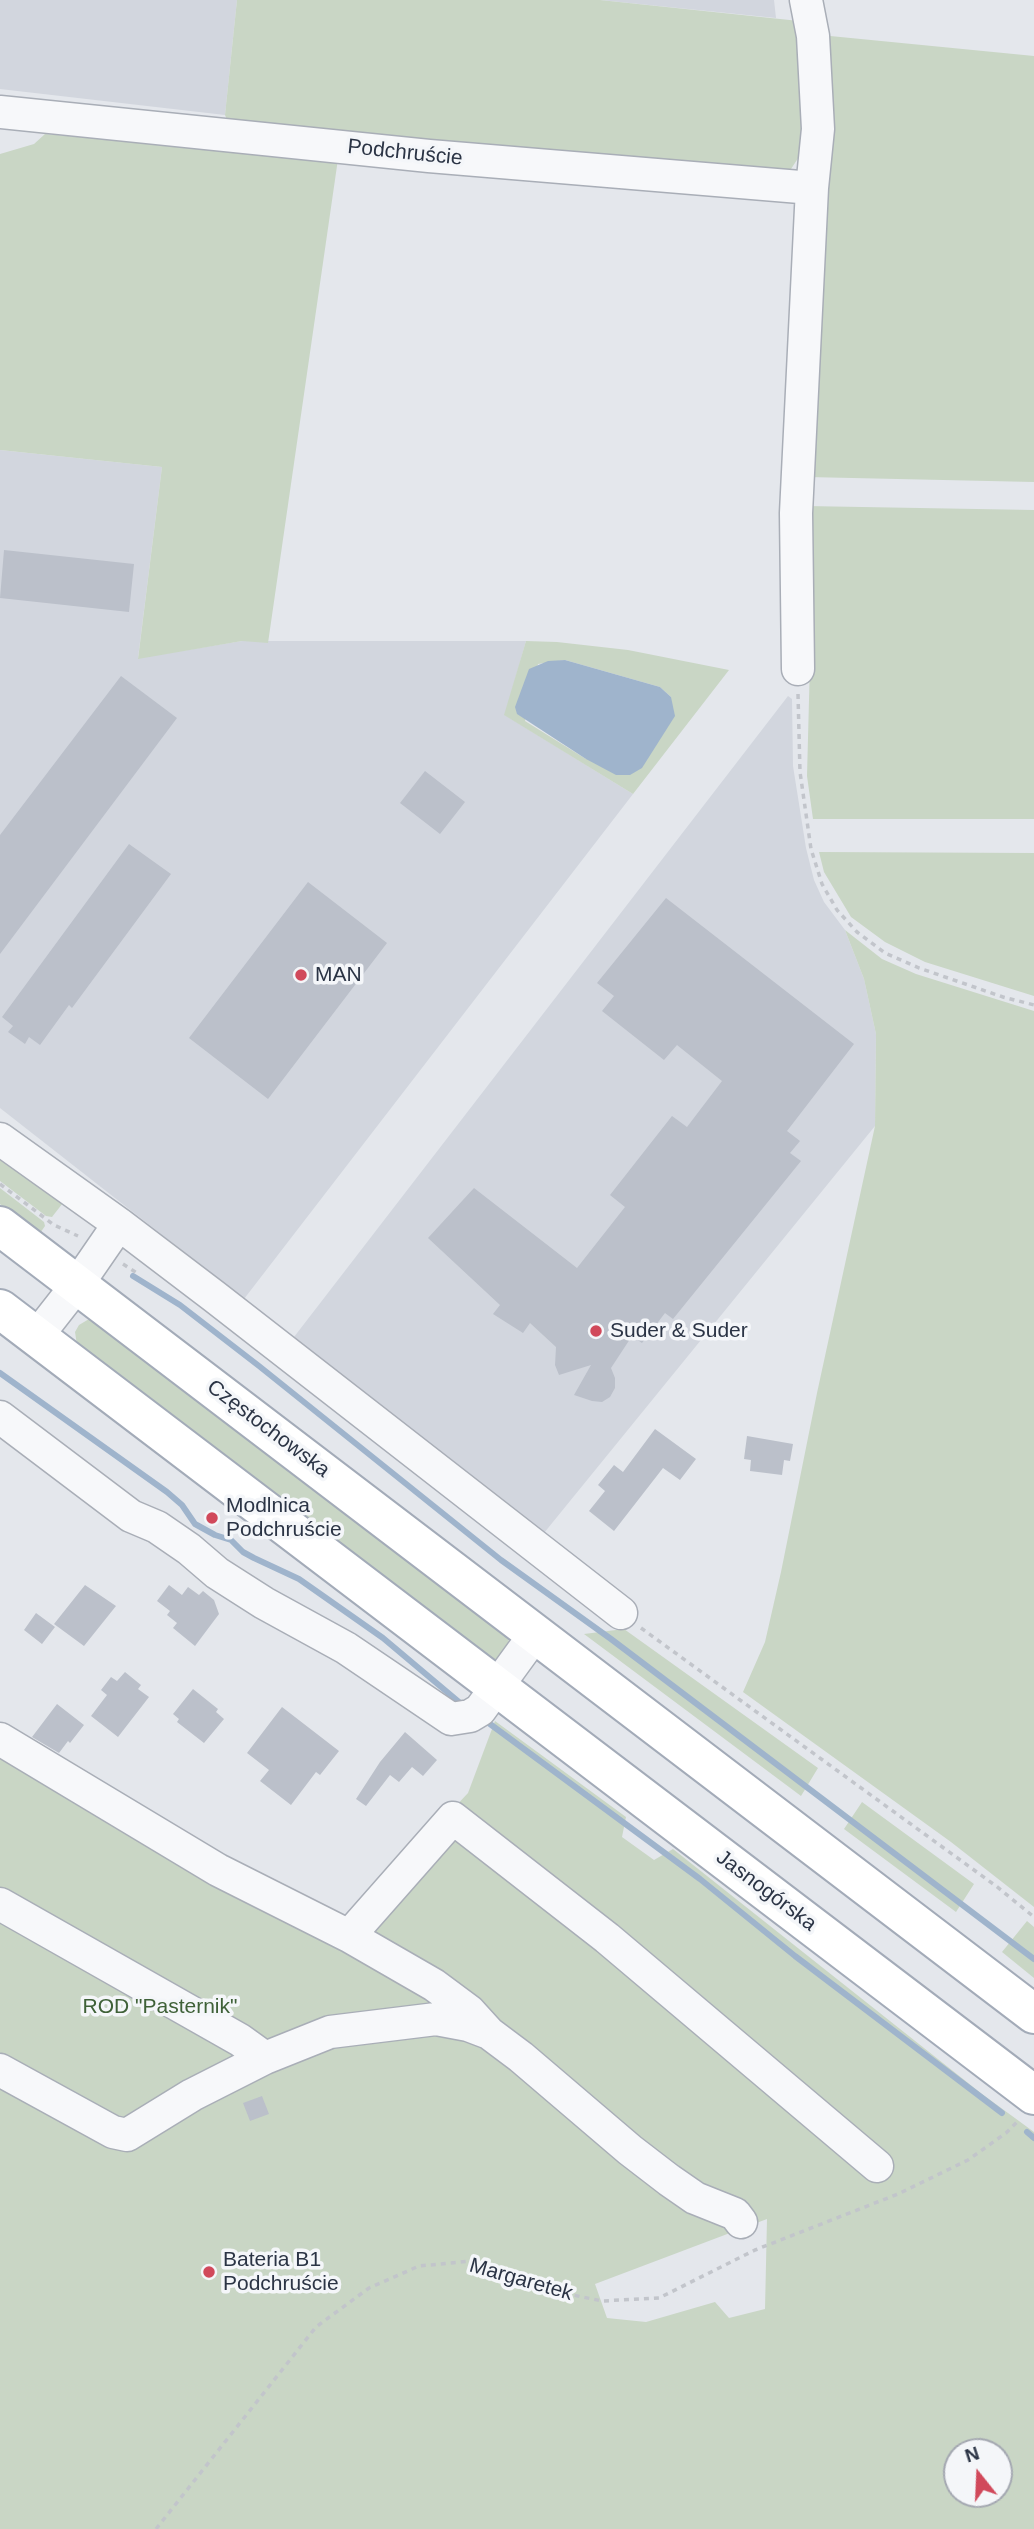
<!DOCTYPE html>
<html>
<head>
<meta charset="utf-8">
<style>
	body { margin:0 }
	#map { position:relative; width:1034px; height:2529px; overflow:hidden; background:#e4e7ec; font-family:Arial,sans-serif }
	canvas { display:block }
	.north { position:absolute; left:943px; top:2438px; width:70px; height:70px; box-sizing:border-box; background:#f4f6f9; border:2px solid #a4a8b1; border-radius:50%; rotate:342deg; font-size:19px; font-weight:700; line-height:28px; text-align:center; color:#2b3445 }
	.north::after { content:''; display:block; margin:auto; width:24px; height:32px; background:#d1495b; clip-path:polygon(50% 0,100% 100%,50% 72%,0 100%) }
</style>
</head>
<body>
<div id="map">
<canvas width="1034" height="2529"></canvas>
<div class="north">N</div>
</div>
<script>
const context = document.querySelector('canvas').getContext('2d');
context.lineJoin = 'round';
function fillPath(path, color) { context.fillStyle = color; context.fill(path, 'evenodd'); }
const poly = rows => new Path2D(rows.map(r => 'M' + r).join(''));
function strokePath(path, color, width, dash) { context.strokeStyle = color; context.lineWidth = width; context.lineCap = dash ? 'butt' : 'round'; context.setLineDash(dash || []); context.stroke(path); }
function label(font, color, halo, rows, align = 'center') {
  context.font = font + ' Arial,sans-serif'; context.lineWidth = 7; context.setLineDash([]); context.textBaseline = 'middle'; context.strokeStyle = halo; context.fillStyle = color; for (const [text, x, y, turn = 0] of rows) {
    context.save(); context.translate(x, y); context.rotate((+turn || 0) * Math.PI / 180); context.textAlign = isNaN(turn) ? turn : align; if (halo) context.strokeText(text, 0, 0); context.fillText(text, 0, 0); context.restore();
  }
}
fillPath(poly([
	[0,0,237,0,225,115,0,89],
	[600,0,774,0,776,18],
	[0,450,162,467,138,658,242,641,526,641,505,715,633,794,244,1299,0,1108],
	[788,696,792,699,793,766,806,848,814,880,824,902,845,930,864,979,876,1034,875,1126,544,1533,294,1337]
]), '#d2d6de');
fillPath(poly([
	[237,0,600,0,799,21,808,143,791,169,760,181,228,122,225,115],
	[820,35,1034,56,1034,482,807,477],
	[45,134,338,159,268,643,242,641,138,659,162,467,0,450,0,154,34,144],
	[805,506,1034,510,1034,819,813,819,807,776,810,662],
	[526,641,557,642,628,650,729,670,633,794,504,715],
	[565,660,660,687,671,697,586,759,525,721,538,664],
	[819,852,1034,853,1034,996,925,962,885,942,851,917,824,872],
	[845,930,882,959,916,974,1034,1011,1034,1907,951,1842,743,1692,765,1642,781,1572,817,1393,875,1126,876,1034,864,979],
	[0,1156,66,1199,52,1217,46,1216,0,1181],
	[0,1188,44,1222,45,1226,36,1239,0,1204],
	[89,1319,94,1319,508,1634,509,1645,495,1664,77,1345,75,1332,79,1325],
	[624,1629,818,1768,801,1796,584,1634],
	[495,1721,626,1817,622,1837,654,1860,673,1849,982,2094,1034,2132,1034,2529,0,2529,0,1732,345,1924,468,1793],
	[767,2219,765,2309,729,2318,715,2302,646,2322,607,2318,595,2284],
	[957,2452,999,2452,999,2494,957,2494],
	[862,1802,974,1884,956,1912,844,1829],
	[1027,1921,1034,1927,1034,1978,1002,1952]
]), '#c9d6c5');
fillPath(poly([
	[565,660,660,687,671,697,675,716,642,768,630,775,616,775,586,759,517,714,515,707,529,669,548,661]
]), '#9fb4cc');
strokePath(poly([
	[133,1276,180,1305,259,1366,501,1560,611,1639,1034,1959],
	[0,1373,167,1492,182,1505,195,1524,215,1535,231,1540,243,1552,254,1558,299,1579,383,1638,459,1702],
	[490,1724,700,1879,795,1956,1002,2113],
	[1027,2132,1034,2138]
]), '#9fb4cc', 6);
fillPath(poly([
	[4,550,134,564,129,612,0,598],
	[121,676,177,718,0,954,0,835],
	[425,771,465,802,440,834,400,803],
	[129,844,171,874,72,1008,69,1005,40,1045,29,1037,25,1044,8,1032,13,1026,2,1017],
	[308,882,387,943,268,1099,189,1038],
	[666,898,854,1044,787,1131,800,1141,790,1153,801,1161,673,1319,665,1313,642,1343,632,1336,611,1368,615,1378,615,1388,610,1397,602,1402,592,1401,574,1395,591,1365,559,1375,555,1365,556,1347,530,1323,523,1333,493,1314,500,1305,428,1238,474,1188,577,1268,625,1207,610,1195,672,1116,687,1127,722,1081,677,1045,664,1060,602,1011,614,996,597,983],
	[655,1429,696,1459,680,1480,663,1468,614,1531,589,1511,605,1491,598,1485,614,1465,623,1472],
	[747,1436,793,1444,790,1461,784,1460,782,1475,750,1471,751,1460,744,1459],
	[85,1585,116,1606,84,1646,54,1624],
	[169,1585,182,1595,188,1587,199,1595,203,1591,214,1600,219,1614,195,1646,173,1628,177,1623,167,1615,170,1611,157,1601],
	[36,1613,55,1627,42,1644,24,1630],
	[125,1672,141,1685,138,1689,149,1697,118,1737,91,1716,107,1695,101,1690,111,1677,117,1681],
	[193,1689,218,1709,216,1712,224,1719,204,1743,177,1722,179,1719,173,1714],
	[57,1704,84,1725,70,1743,68,1741,59,1753,32,1737],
	[282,1707,339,1751,320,1775,316,1772,291,1805,260,1781,269,1770,247,1753],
	[405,1732,437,1760,423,1776,412,1767,399,1782,390,1775,366,1806,356,1799,380,1762],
	[262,2096,269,2114,250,2121,243,2103]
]), '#bbc0ca');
const minor = poly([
	[0,112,429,156,812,188],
	[798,669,796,513,812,188,818,129,813,36,806,0],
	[0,1139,119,1224,215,1297,621,1613],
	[37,1336,77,1285,119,1224],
	[0,1417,131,1516,157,1527,189,1549,217,1573,264,1603,346,1648,451,1719,470,1716,480,1710,536,1633],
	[0,1739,218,1870,349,1936],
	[0,1904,240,2040,265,2058],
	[489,2033,469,2011,434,1985,349,1936,453,1818,607,1938,877,2166],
	[0,2070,113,2132,127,2135,192,2095,265,2058,330,2032,436,2019,468,2025,489,2033,521,2057,630,2150,669,2180,695,2198,735,2214,741,2222]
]);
const major = poly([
	[0,1226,1034,2014],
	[0,1309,1034,2095]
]);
strokePath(minor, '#a9aeb7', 35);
strokePath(major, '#a3abb8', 42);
strokePath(poly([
	[798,694,800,772,811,849,822,884,837,910,857,932,885,953,919,968,1003,997,1034,1005],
	[0,1184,54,1225,78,1236],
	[123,1264,137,1273],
	[641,1628,996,1886,1034,1917],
	[156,2529,316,2327,369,2288,419,2266,472,2261,534,2287,602,2301,659,2298,755,2250,898,2194,968,2160,1006,2133,1018,2121]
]), '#c2c5cb', 3.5, [5, 5]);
strokePath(minor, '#f7f8fa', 32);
strokePath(major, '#fff', 38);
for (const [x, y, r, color] of [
	[301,975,7,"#d1495b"],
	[596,1331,7,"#d1495b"],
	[212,1518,7,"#d1495b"],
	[209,2272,7,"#d1495b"]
]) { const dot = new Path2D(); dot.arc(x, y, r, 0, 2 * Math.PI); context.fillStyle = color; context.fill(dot); strokePath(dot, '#f4f6f9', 2.5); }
label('21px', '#2b3445', '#f4f6f9', [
	["Podchruście",405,153,6],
	["Częstochowska",268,1429,37],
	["Jasnogórska",766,1891,37],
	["Margaretek",521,2280,16]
]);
label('21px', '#2b3445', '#f4f6f9', [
	["MAN",315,975],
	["Suder & Suder",610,1331],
	["Modlnica",226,1506],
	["Podchruście",226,1530],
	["Bateria B1",223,2260],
	["Podchruście",223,2284]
], 'left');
label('21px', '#3f6138', '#f4f6f9', [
	["ROD \"Pasternik\"",160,2007]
]);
</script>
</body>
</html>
